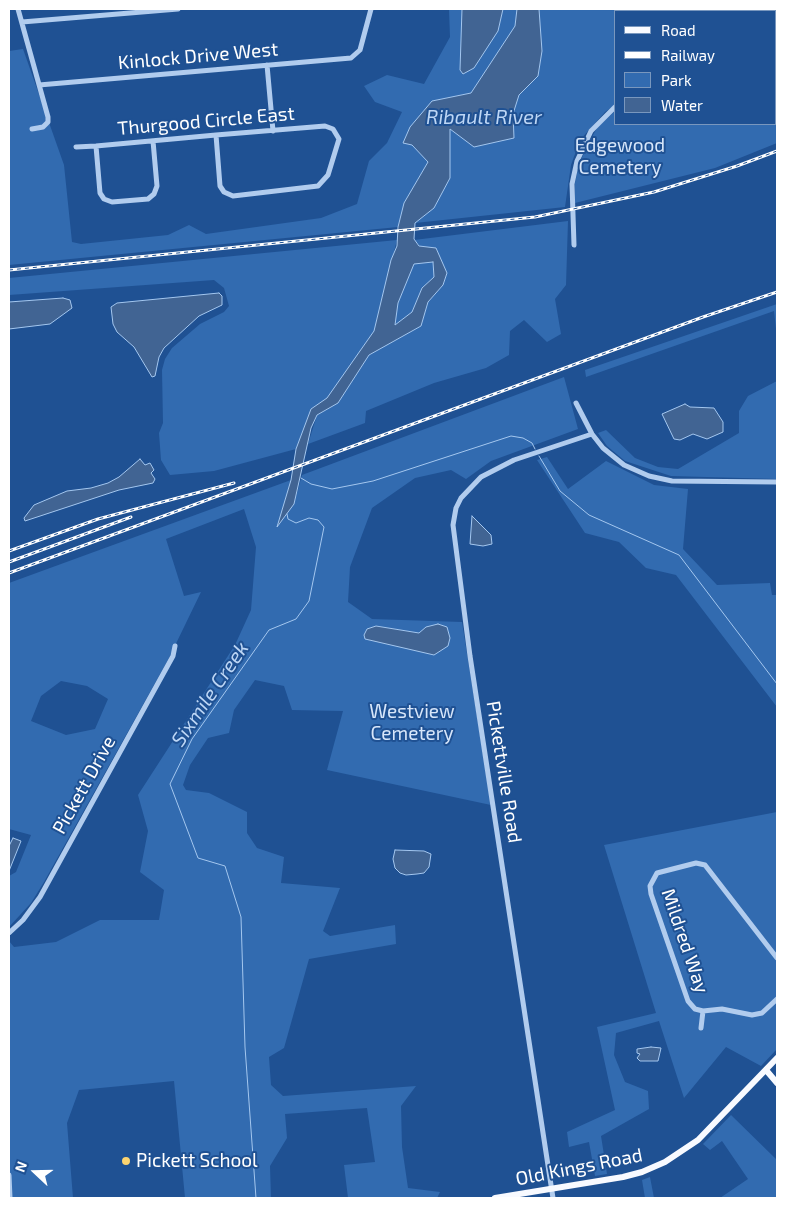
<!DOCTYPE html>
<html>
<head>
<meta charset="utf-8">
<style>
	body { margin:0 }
	#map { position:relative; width:786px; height:1207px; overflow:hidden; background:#1f5193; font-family:"Exo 2",sans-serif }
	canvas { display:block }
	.frame { position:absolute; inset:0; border:10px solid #fff; pointer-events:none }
	.legend { position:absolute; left:614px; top:10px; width:162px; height:115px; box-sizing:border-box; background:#1f5193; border:1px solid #7997be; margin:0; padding:6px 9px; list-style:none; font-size:15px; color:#fff }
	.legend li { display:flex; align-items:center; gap:10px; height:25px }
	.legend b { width:25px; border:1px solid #7997be }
	.north { position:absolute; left:10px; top:1147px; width:50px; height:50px; -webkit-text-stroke:4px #1f5193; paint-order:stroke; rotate:291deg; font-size:14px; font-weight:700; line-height:20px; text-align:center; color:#fff }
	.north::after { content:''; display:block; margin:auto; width:18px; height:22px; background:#fff; clip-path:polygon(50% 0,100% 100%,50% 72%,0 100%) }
</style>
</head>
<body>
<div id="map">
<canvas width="786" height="1207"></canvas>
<div class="frame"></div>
<ul class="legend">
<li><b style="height:6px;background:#f8faff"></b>Road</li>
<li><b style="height:6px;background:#fff"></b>Railway</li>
<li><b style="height:14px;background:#326bb0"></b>Park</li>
<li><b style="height:14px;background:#416493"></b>Water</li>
</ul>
<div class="north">N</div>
</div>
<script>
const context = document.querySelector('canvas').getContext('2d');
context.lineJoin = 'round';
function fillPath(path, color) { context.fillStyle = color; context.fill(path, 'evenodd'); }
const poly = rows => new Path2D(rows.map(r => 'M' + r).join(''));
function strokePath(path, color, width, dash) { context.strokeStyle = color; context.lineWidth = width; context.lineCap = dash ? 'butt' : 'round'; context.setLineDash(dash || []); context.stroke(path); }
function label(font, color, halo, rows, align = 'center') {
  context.font = font + ' "Exo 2",sans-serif'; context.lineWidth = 4; context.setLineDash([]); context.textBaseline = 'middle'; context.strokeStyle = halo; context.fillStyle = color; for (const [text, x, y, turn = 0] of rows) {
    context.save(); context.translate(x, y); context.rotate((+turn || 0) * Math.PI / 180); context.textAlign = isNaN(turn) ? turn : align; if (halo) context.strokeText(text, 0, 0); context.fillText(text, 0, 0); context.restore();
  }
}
fillPath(poly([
	[449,9,462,9,460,70,464,74,498,31,503,9,517,9,515,26,471,93,432,101,412,145,428,162,404,203,398,227,9,265,9,51,23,49,64,165,72,242,81,244,168,235,189,225,206,234,321,218,357,204,369,161,387,143,402,112,375,102,364,86,387,75,424,84,450,37],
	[539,9,750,9,747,11,615,11,615,105,605,112,580,140,571,165,565,207,415,223,434,208,450,178,450,129,474,147,514,138,513,114,519,95,538,76,542,51],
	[760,9,777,9,777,143,715,168,575,203,575,183,579,164,588,144,597,128,615,111,615,124,775,124,775,11,757,11],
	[568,221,566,285,555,299,561,334,547,342,524,320,510,331,509,355,486,368,434,383,366,411,365,423,308,444,317,415,338,403,369,355,421,326,428,302,443,285,447,273,414,240],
	[397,240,374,331,327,399,311,410,296,449,214,471,170,475,161,460,159,433,163,423,162,370,165,359,172,348,200,324,224,312,229,306,224,288,214,280,9,295,9,278],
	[433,262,434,277,422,288,412,312,395,325,398,303,414,263],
	[777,304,777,338,774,311,586,377,585,370],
	[564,377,578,429,491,461,466,479,451,470,415,478,372,508,350,567,348,602,372,619,462,622,491,805,327,770,343,711,292,710,284,686,255,680,234,710,229,733,208,738,190,765,183,785,186,790,209,793,247,812,247,833,257,848,284,857,281,883,340,888,323,931,330,936,395,925,396,944,309,959,284,1048,269,1057,271,1085,283,1096,416,1086,401,1106,402,1147,408,1188,440,1192,437,1198,348,1198,344,1165,375,1162,367,1108,285,1114,287,1138,270,1166,271,1198,185,1198,174,1081,79,1090,67,1123,73,1198,9,1198,9,941,14,947,56,942,100,920,159,920,164,890,140,872,148,831,138,795,235,645,251,610,256,547,244,509,166,539,184,596,201,592,169,658,44,882,31,903,9,927,9,876,16,872,31,835,9,829,9,583,291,480,278,525,294,504,302,475],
	[376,626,419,633,423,631,434,655],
	[61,681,87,686,108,699,95,729,66,735,31,721,41,696],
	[777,381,777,479,671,476,625,461,607,446,598,433,606,430,635,458,658,467,678,469,739,433,739,411,748,396],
	[547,457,568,489,606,461,654,485,688,489,683,549,717,585,770,583,772,595,777,595,777,707,676,575,646,568,619,542,585,533,537,460],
	[777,812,777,1049,761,1066,726,1047,684,1098,659,1021,616,1033,614,1055,625,1082,648,1091,649,1109,601,1136,607,1174,595,1176,589,1142,569,1147,567,1132,615,1110,597,1027,656,1013,604,845],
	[731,1115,777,1160,777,1198,720,1198,748,1179,722,1141,710,1150,703,1144],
	[650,1177,654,1198,645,1198,642,1180]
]), '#326bb0');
const water = poly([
	[462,9,503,9,498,31,474,68,463,74,460,70,462,9],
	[517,9,539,9,542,51,538,76,519,95,513,114,514,138,474,147,450,129,450,178,434,208,415,223,414,239,419,246,436,248,447,273,443,285,428,302,421,326,369,355,338,403,317,415,311,428,294,504,277,527,291,480,296,449,311,409,327,398,374,331,391,260,397,246,398,227,404,203,428,162,412,145,403,143,410,127,432,101,471,93,515,26,517,9],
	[433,262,434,277,422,288,412,312,395,325,398,303,414,264,433,262],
	[219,293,222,296,222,305,199,316,164,348,159,357,155,376,152,377,134,347,117,332,113,324,111,307,117,303,219,293],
	[63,298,70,300,72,308,50,324,9,329,9,302,63,298],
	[685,404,690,407,714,408,723,422,723,432,707,439,693,434,680,440,674,439,662,414,685,404],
	[140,459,145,465,150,463,154,470,151,473,155,479,153,483,119,490,25,521,24,518,34,505,67,491,91,488,108,483,119,477,140,459],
	[472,516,491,535,492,544,483,546,470,544,472,516],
	[438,624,447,627,450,638,448,646,434,655,365,639,364,635,367,629,376,626,419,633,426,627,438,624],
	[13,838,21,841,9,871,9,846,13,838],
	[395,850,424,851,431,854,429,867,424,873,417,874,406,875,400,873,395,868,393,859,395,850],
	[651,1047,661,1048,658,1061,640,1061,637,1058,640,1054,637,1053,637,1049,651,1047]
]);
fillPath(water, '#416493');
strokePath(water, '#a4c7ef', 1);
strokePath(poly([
	[539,456,560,491,589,515,679,555,777,684],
	[301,478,311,484,332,489,373,481,511,436,523,438,532,443,535,449],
	[256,1198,245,1047,241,917,225,866,198,858,170,784,192,739,269,630,296,619,309,601,324,527,318,520,309,518,296,523,288,519,287,514]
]), '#a4c7ef', 1);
strokePath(poly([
	[18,9,48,117,48,122,43,127,32,129],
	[751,11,755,9],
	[22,22,178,9],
	[267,65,273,131],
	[39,85,351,58,360,50,371,9],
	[96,146,100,193,104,199,112,202,148,199,154,194,157,186,153,141],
	[76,147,96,146,216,135,325,126,333,129,339,139,328,175,318,186,233,196,224,192,220,186,216,135],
	[574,245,572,184,577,161,591,131,615,107],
	[576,403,592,434,603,448,624,465,649,476,672,481,777,482],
	[9,933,23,920,40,897,173,656,175,646],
	[777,958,705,865,696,863,657,873,650,886,651,894,688,1001,695,1009,703,1011,722,1009,752,1015,762,1013,777,999],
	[701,1028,703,1011],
	[9,1175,10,1198],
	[553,1198,470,656,453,525,456,508,461,498,481,477,514,460,592,434]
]), '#b1ccee', 5);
strokePath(poly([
	[766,1070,777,1083],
	[495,1198,623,1177,642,1172,665,1162,698,1140,777,1058]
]), '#f8faff', 6);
const rail = poly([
	[9,270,535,217,654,192,737,166,777,151],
	[9,551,98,519,234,483],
	[9,562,131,517],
	[9,573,703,317,777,292]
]);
strokePath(rail, '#fff', 3);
strokePath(rail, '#1f5193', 1, [4]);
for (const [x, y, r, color] of [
	[126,1161,5,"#fcd470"]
]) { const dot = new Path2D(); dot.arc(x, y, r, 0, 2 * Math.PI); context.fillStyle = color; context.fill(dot); strokePath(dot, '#1f5193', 2); }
label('19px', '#fff', '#1f5193', [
	["Kinlock Drive West",198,56,-5],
	["Thurgood Circle East",206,121,-5],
	["Pickettville Road",504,772,81],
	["Pickett Drive",84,785,-61],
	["Mildred Way",685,941,71],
	["Old Kings Road",579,1167,-11]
]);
label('19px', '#d7e6fa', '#1f5193', [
	["Edgewood",620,146],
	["Cemetery",620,168],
	["Westview",412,712],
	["Cemetery",412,734]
]);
label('19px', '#fff', '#1f5193', [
	["Pickett School",136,1161]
], 'left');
label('italic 20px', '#bdd6f5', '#1f5193', [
	["Ribault River",484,117],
	["Sixmile Creek",210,694,-56]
]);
</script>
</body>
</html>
